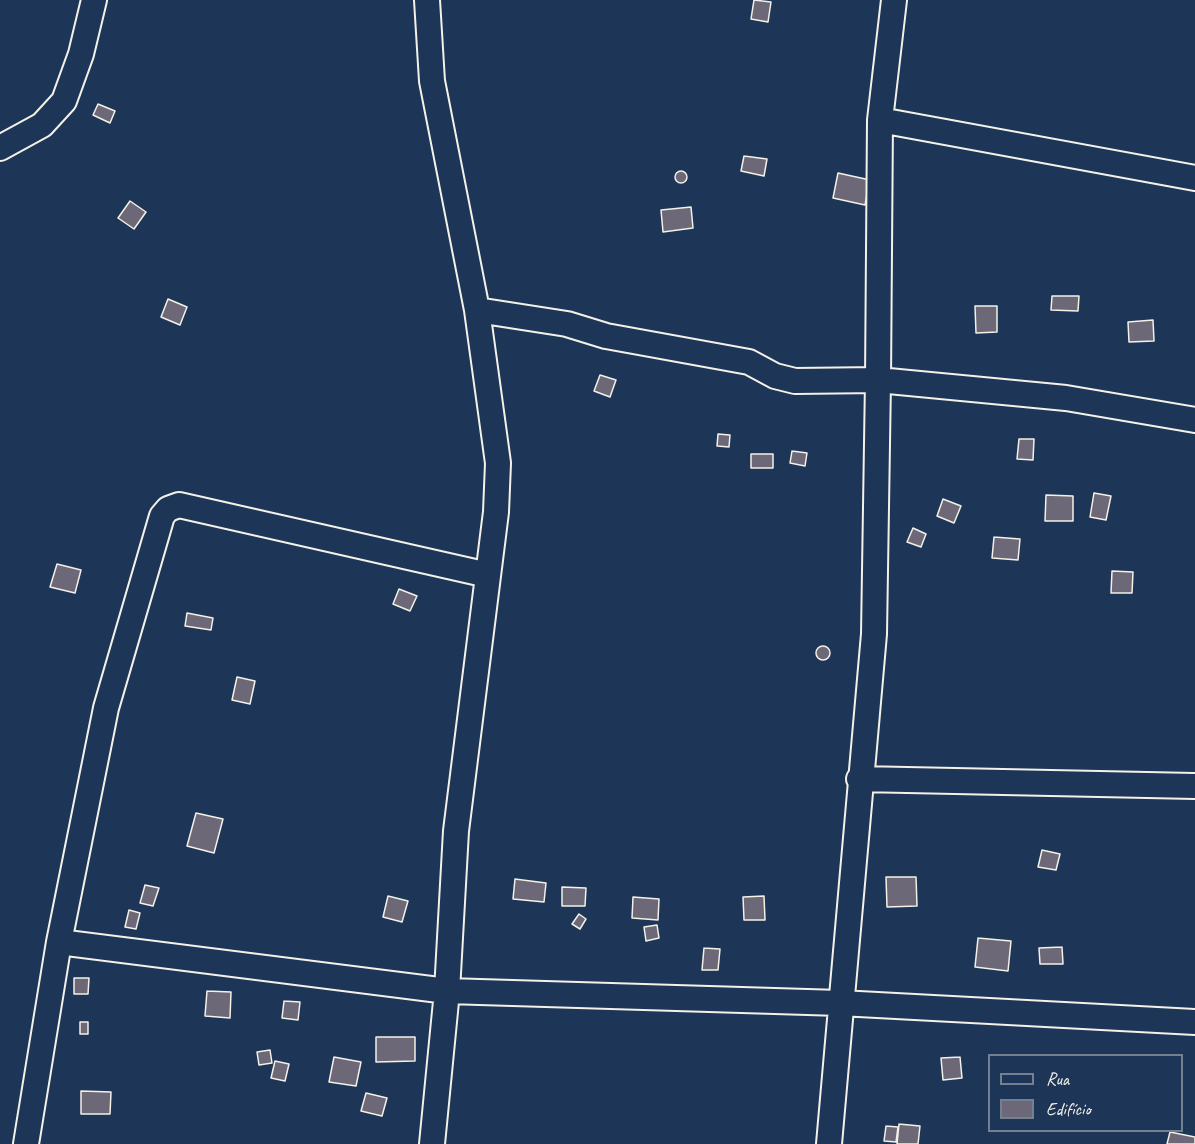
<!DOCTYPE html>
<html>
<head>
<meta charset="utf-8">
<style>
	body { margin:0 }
	#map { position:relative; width:1195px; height:1144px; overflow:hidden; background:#1d3557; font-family:Caveat,sans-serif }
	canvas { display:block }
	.legend { position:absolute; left:988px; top:1054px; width:195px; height:78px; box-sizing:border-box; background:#1d3557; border:2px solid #738091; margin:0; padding:8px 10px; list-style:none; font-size:18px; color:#f4f1e8 }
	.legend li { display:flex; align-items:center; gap:12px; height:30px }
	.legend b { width:30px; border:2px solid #738091 }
</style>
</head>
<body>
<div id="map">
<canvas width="1195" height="1144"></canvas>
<ul class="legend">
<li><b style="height:8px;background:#1d3557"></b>Rua</li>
<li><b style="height:16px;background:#6c6877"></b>Edifício</li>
</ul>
</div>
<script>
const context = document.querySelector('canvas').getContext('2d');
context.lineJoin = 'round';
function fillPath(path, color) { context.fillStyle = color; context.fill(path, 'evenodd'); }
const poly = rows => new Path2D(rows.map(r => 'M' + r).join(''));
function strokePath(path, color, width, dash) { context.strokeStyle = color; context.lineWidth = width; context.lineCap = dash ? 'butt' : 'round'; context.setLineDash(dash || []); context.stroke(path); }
const building = poly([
	[754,0,771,2,768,22,751,19,754,0],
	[98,104,115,111,110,123,93,115,98,104],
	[744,156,767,159,764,176,741,171,744,156],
	'675 177a6 6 0 1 1 12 0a6 6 0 1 1-12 0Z',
	[838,173,870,180,865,205,833,198,838,173],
	[130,201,146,212,134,229,118,218,130,201],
	[691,207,693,228,663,232,661,210,691,207],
	[1052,296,1079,296,1078,311,1051,310,1052,296],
	[168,299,187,307,180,325,161,317,168,299],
	[975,306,997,306,997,332,976,333,975,306],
	[1153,320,1154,341,1129,342,1128,322,1153,320],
	[600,375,616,380,610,397,594,391,600,375],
	[718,434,730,435,729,447,717,446,718,434],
	[1019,439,1034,439,1033,460,1017,459,1019,439],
	[792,451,807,453,805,466,790,463,792,451],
	[751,454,773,454,773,468,751,468,751,454],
	[1094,493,1111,496,1106,520,1090,517,1094,493],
	[1046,495,1073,496,1073,521,1045,521,1046,495],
	[943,499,961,506,954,523,937,516,943,499],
	[913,528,926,534,921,547,907,542,913,528],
	[994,537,1020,539,1018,560,992,558,994,537],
	[57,564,81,570,75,593,50,587,57,564],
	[1112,571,1133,572,1132,593,1111,593,1112,571],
	[399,589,417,596,410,611,393,604,399,589],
	[187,613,213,618,211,630,185,626,187,613],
	'816 653a7 7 0 1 1 14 0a7 7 0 1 1-14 0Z',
	[237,677,255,681,250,704,232,700,237,677],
	[196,813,223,819,214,853,187,846,196,813],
	[1042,850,1060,854,1056,870,1038,867,1042,850],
	[886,877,916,877,917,906,887,907,886,877],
	[515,879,546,883,544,902,513,899,515,879],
	[145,885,159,888,153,906,140,903,145,885],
	[562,887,586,888,585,906,562,906,562,887],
	[388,896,408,901,402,922,383,917,388,896],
	[764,896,765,920,744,920,743,897,764,896],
	[633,897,659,899,658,920,632,918,633,897],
	[129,910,140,913,136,929,125,927,129,910],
	[579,914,586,919,580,929,572,924,579,914],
	[657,925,659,938,646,941,644,927,657,925],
	[978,938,1011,941,1008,971,975,967,978,938],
	[1062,947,1063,964,1040,964,1039,948,1062,947],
	[704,948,720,949,718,970,702,970,704,948],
	[74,978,89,978,88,994,74,994,74,978],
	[207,991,231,992,230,1018,205,1016,207,991],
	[284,1001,300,1002,298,1020,282,1018,284,1001],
	[80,1022,88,1022,88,1034,80,1034,80,1022],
	[376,1037,415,1037,415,1061,376,1062,376,1037],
	[270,1050,272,1063,259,1065,257,1052,270,1050],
	[334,1057,361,1062,356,1086,329,1082,334,1057],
	[960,1057,962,1078,943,1080,941,1058,960,1057],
	[275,1061,289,1064,285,1081,271,1078,275,1061],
	[81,1091,111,1092,110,1114,81,1114,81,1091],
	[366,1093,387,1098,382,1116,361,1111,366,1093],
	[899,1124,920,1126,918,1144,897,1144,899,1124],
	[886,1126,898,1127,896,1142,884,1141,886,1126],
	[1170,1132,1195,1137,1195,1144,1167,1144,1170,1132]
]);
fillPath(building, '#6c6877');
strokePath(building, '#f4f1e8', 1.5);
const minor = poly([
	[427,0,432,81,477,310,498,463,496,512,456,831,447,991,432,1144],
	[880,120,1195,178],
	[0,148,42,125,64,101,81,54,94,0],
	[477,310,567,324,606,336,749,362,775,376,795,381,878,380,1066,398,1195,420],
	[859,779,1195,786],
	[59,942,447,991,840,1003,1195,1022],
	[26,1144,59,942,106,708,162,516,168,509,179,505,488,575],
	[829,1144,874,634,878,380,880,120,894,0]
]);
strokePath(minor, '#f4f1e8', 28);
strokePath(minor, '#1d3557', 24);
</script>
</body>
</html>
